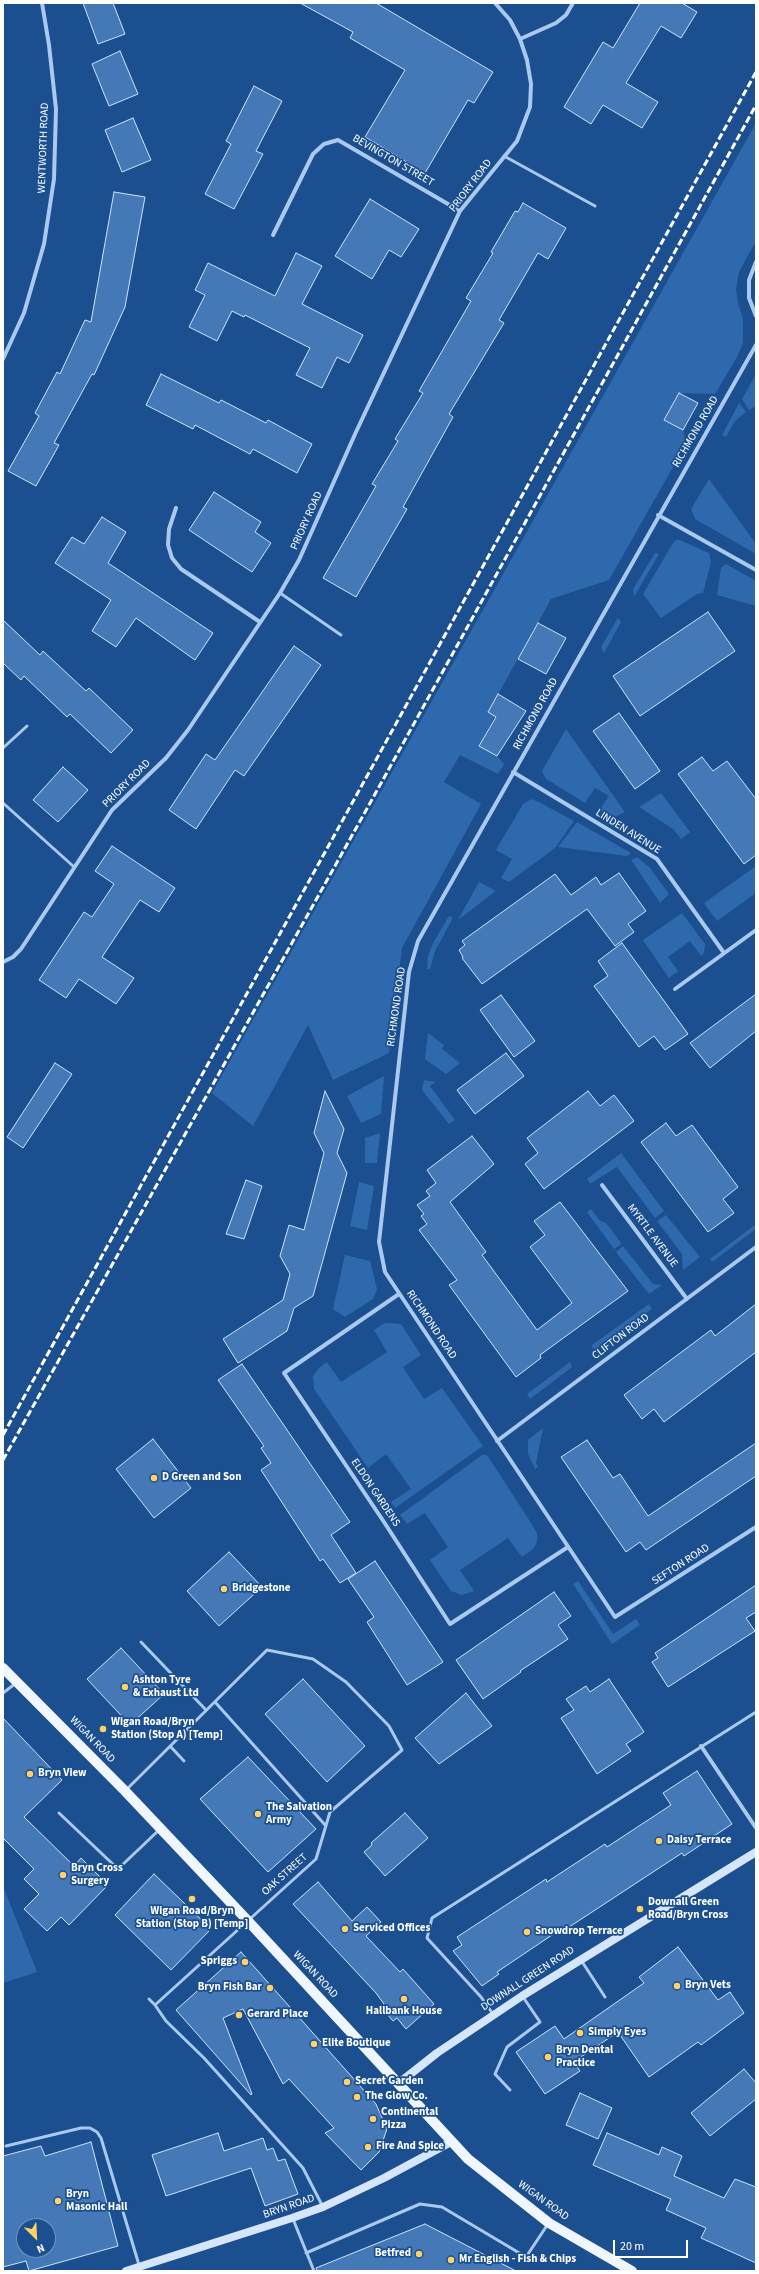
<!DOCTYPE html>
<html>
<head>
<meta charset="utf-8">
<style>
	body { margin:0 }
	#map { position:relative; width:759px; height:2274px; overflow:hidden; background:#1b4f8f; font-family:"Source Sans 3",sans-serif }
	canvas { display:block }
	.frame { position:absolute; inset:0; border:4px solid #fff; pointer-events:none }
	.north { position:absolute; left:16px; top:2218px; width:40px; height:40px; box-sizing:border-box; background:#1b4f8f; border:1px solid #7695bc; border-radius:50%; rotate:156deg; font-size:11px; font-weight:700; line-height:16px; text-align:center; color:#fff }
	.north::after { content:''; display:block; margin:auto; width:14px; height:18px; background:#ffd166; clip-path:polygon(50% 0,100% 100%,50% 72%,0 100%) }
	.scale { position:absolute; left:613px; top:2240px; width:75px; height:18px; box-sizing:border-box; border:2px solid #fff; border-top:0; padding-left:5px; font-size:12px; line-height:14px; white-space:nowrap; color:#fff; -webkit-text-stroke:3px #1b4f8f; paint-order:stroke }
</style>
</head>
<body>
<div id="map">
<canvas width="759" height="2274"></canvas>
<div class="frame"></div>
<div class="north">N</div>
<div class="scale">20 m</div>
</div>
<script>
const context = document.querySelector('canvas').getContext('2d');
context.lineJoin = 'round';
function fillPath(path, color) { context.fillStyle = color; context.fill(path, 'evenodd'); }
const poly = rows => new Path2D(rows.map(r => 'M' + r).join(''));
function strokePath(path, color, width, dash) { context.strokeStyle = color; context.lineWidth = width; context.lineCap = dash ? 'butt' : 'round'; context.setLineDash(dash || []); context.stroke(path); }
function label(font, color, halo, rows, align = 'center') {
  context.font = font + ' "Source Sans 3",sans-serif'; context.lineWidth = 3.5; context.setLineDash([]); context.textBaseline = 'middle'; context.strokeStyle = halo; context.fillStyle = color; for (const [text, x, y, turn = 0] of rows) {
    context.save(); context.translate(x, y); context.rotate((+turn || 0) * Math.PI / 180); context.textAlign = isNaN(turn) ? turn : align; if (halo) context.strokeText(text, 0, 0); context.fillText(text, 0, 0); context.restore();
  }
}
fillPath(poly([
	[756,123,756,241,739,272,736,289,738,304,743,318,743,343,737,357,715,394,679,393,664,420,683,430,686,444,609,580,551,599,538,623,488,712,495,716,479,746,497,756,504,764,498,774,460,755,444,782,481,804,402,948,389,1053,333,1080,308,1025,253,1126,212,1093],
	[756,374,756,406,749,410,742,399],
	[739,403,746,412,735,421,726,437,722,435],
	[709,479,756,544,756,554,695,519,691,509],
	[676,540,680,540,709,553,711,562,703,593,697,594,661,618,643,594,673,543],
	[655,553,659,554,634,597,633,589],
	[726,564,756,581,756,606,717,595,721,568],
	[618,618,621,622,604,653,601,647],
	[566,729,625,812,615,817,599,811,609,796,595,788,585,803,546,779,542,771],
	[661,793,690,832,681,839,673,829,639,807],
	[531,799,539,802,574,821,555,848,509,882,501,878,512,859,496,850,523,804],
	[577,822,631,853,627,856,558,847],
	[637,857,650,868,669,894,660,903,631,860],
	[756,866,756,893,717,921,704,903],
	[479,882,496,891,458,920],
	[682,913,705,944,704,953,701,956,690,941,668,957,678,971,669,978,643,940],
	[449,916,453,918,435,951,430,969,427,969,428,956,433,943],
	[428,1033,444,1045,442,1049,460,1063,446,1074,425,1059],
	[384,1076,381,1114,361,1123,347,1096],
	[424,1080,436,1082,430,1086,455,1120,449,1124,422,1090],
	[380,1133,377,1163,365,1163,365,1138],
	[621,1153,664,1211,655,1218,617,1167,590,1184,587,1179],
	[359,1182,374,1186,367,1230,350,1226],
	[591,1209,600,1221,606,1223,622,1244,614,1249,587,1212],
	[666,1215,700,1257,683,1270,682,1254,657,1221],
	[756,1224,756,1229,712,1262,710,1259],
	[623,1246,653,1284,662,1285,649,1294,616,1252],
	[345,1255,370,1261,377,1289,373,1299,345,1317,333,1309],
	[649,1304,652,1309,596,1349,592,1348,592,1345],
	[385,1323,401,1324,421,1355,403,1367,424,1399,442,1388,483,1446,395,1508,391,1502,411,1489,386,1454,368,1468,314,1389,313,1376,319,1368,327,1362,341,1382,387,1352,374,1330],
	[570,1362,572,1367,530,1399,527,1394],
	[543,1428,536,1463,538,1467,535,1469,528,1454,528,1440],
	[482,1455,487,1455,533,1526,537,1534,537,1542,533,1549,522,1557,508,1538,460,1570,474,1591,462,1595,451,1591,430,1560,448,1547,425,1513,407,1524,400,1515],
	[578,1581,613,1634,636,1619,640,1625,612,1644,573,1584],
	[3,1886,37,1972,3,1983]
]), '#2e69ad');
const building = poly([
	[83,3,113,3,125,34,98,44,83,3],
	[300,3,376,3,493,72,474,103,468,100,425,173,365,137,405,70,350,38,353,32,300,3],
	[640,3,682,3,697,12,681,38,661,26,626,83,658,102,642,128,603,105,591,124,564,107,603,42,613,48,640,3],
	[120,51,138,94,109,106,92,64,120,51],
	[254,86,282,101,256,151,263,154,234,209,205,194,231,144,226,141,254,86],
	[133,118,151,160,122,172,105,130,133,118],
	[114,192,145,197,125,307,94,375,92,374,54,443,59,445,36,486,8,471,39,416,35,413,57,372,60,374,85,320,91,322,114,192],
	[370,199,419,229,401,257,389,250,372,279,335,256,370,199],
	[523,203,566,228,548,259,538,253,499,320,504,323,449,414,453,417,403,507,407,509,356,597,323,578,376,486,372,484,398,441,395,439,423,393,419,391,471,301,466,298,493,253,491,252,515,211,518,212,523,203],
	[296,253,322,266,302,304,363,335,349,363,337,357,322,388,296,375,310,348,245,315,244,317,232,311,217,341,189,327,205,295,195,290,208,263,275,296,296,253],
	[161,374,219,403,221,400,266,423,268,420,312,444,297,473,253,449,250,454,195,425,193,429,146,405,161,374],
	[679,393,698,403,683,430,664,420,679,393],
	[214,492,261,522,255,532,271,543,252,572,189,530,214,492],
	[102,517,126,532,108,563,213,633,195,660,136,618,116,647,92,631,111,600,55,563,72,537,84,544,102,517],
	[708,612,735,651,640,716,613,676,708,612],
	[3,620,40,655,43,651,86,691,89,688,133,730,111,753,70,714,67,717,24,676,21,680,3,663,3,620],
	[538,623,566,638,546,674,518,659,538,623],
	[294,646,321,665,244,776,235,770,196,829,169,810,206,754,215,760,294,646],
	[498,694,526,711,497,756,479,746,496,717,488,712,498,694],
	[619,713,660,771,635,789,593,731,619,713],
	[702,757,713,771,727,761,756,799,756,855,744,864,678,774,702,757],
	[63,767,88,790,58,822,33,800,63,767],
	[112,846,175,888,159,912,140,900,102,957,134,978,116,1004,79,979,66,998,39,980,84,912,92,917,114,884,95,871,112,846],
	[619,873,646,911,628,924,634,932,615,946,587,909,482,984,462,958,463,957,459,950,465,945,462,941,555,874,571,895,596,877,601,885,619,873],
	[622,943,688,1034,665,1050,654,1036,639,1047,594,986,608,976,598,961,622,943],
	[756,994,756,1031,710,1068,690,1043,756,994],
	[501,995,535,1041,514,1057,480,1010,501,995],
	[506,1053,524,1076,475,1114,457,1090,506,1053],
	[55,1063,72,1074,23,1148,7,1137,55,1063],
	[325,1091,344,1129,337,1153,347,1173,313,1296,294,1308,287,1331,238,1363,223,1339,283,1300,290,1274,280,1256,289,1225,304,1230,324,1153,314,1133,325,1091],
	[588,1091,600,1106,614,1095,634,1121,544,1189,525,1164,538,1153,527,1138,588,1091],
	[666,1123,676,1136,692,1125,738,1187,723,1199,734,1213,708,1232,641,1142,666,1123],
	[472,1136,494,1164,450,1202,486,1252,482,1255,537,1330,572,1303,530,1247,545,1235,534,1221,560,1202,628,1291,540,1355,541,1358,516,1377,449,1285,457,1280,419,1230,427,1224,421,1216,424,1214,417,1205,430,1196,426,1191,436,1183,427,1170,472,1136],
	[246,1180,262,1186,244,1239,226,1234,246,1180],
	[756,1304,756,1352,664,1422,654,1409,642,1419,624,1395,711,1330,715,1336,756,1304],
	[242,1364,350,1522,331,1535,356,1573,340,1583,323,1559,320,1561,261,1470,271,1463,261,1448,264,1446,218,1380,242,1364],
	[153,1439,191,1488,154,1518,116,1469,153,1439],
	[587,1440,613,1478,620,1474,648,1516,756,1443,756,1476,646,1550,640,1542,626,1552,561,1457,587,1440],
	[229,1552,262,1587,219,1626,187,1591,229,1552],
	[375,1561,443,1662,407,1685,367,1622,374,1617,348,1579,375,1561],
	[756,1585,756,1612,746,1618,755,1631,668,1687,652,1662,658,1658,655,1653,756,1585],
	[554,1592,571,1616,558,1625,568,1639,520,1671,521,1672,483,1699,456,1660,554,1592],
	[121,1648,164,1694,130,1725,87,1679,121,1648],
	[303,1679,365,1746,327,1782,265,1714,303,1679],
	[609,1679,644,1732,626,1744,631,1751,597,1774,561,1718,574,1710,566,1699,586,1686,590,1692,609,1679],
	[466,1693,492,1726,439,1764,415,1738,466,1693],
	[3,1718,62,1780,24,1817,74,1866,81,1858,108,1885,69,1925,61,1917,47,1931,24,1909,39,1894,24,1879,34,1869,3,1838,3,1718],
	[248,1757,316,1829,268,1872,200,1799,248,1757],
	[697,1771,732,1824,684,1856,682,1853,557,1935,555,1933,497,1972,499,1974,482,1986,453,1951,462,1945,457,1937,546,1879,547,1882,605,1844,607,1847,671,1805,663,1793,697,1771],
	[405,1813,428,1838,385,1876,364,1852,372,1845,371,1843,405,1813],
	[154,1874,211,1929,171,1970,115,1915,154,1874],
	[318,1882,352,1921,367,1907,381,1922,366,1936,400,1972,403,1969,434,2004,406,2029,397,2018,393,2021,381,2007,384,2004,376,1993,293,1904,318,1882],
	[678,1947,718,2000,730,1992,744,2013,701,2045,698,2042,649,2077,620,2035,617,2037,615,2034,578,2059,579,2061,575,2064,580,2071,545,2094,516,2052,555,2026,564,2039,644,1983,639,1977,678,1947],
	[241,1952,376,2104,387,2129,379,2152,361,2170,325,2133,334,2128,289,2079,283,2084,243,2009,223,2018,252,2094,251,2095,176,2010,241,1952],
	[744,2069,756,2083,756,2099,710,2136,691,2113,744,2069],
	[580,2093,612,2108,598,2139,566,2125,580,2093],
	[218,2133,224,2151,263,2138,267,2150,273,2148,278,2161,285,2159,298,2194,265,2206,251,2168,166,2196,152,2155,218,2133],
	[607,2133,659,2155,662,2147,682,2156,674,2176,724,2198,735,2179,756,2187,756,2263,701,2238,706,2228,666,2210,671,2199,593,2165,607,2133],
	[91,2142,118,2246,29,2271,26,2261,3,2267,3,2156,41,2146,45,2156,91,2142],
	[24,2226,48,2226,48,2250,24,2250,24,2226],
	[425,2224,516,2271,317,2271,316,2268,425,2224]
]);
fillPath(building, '#4478b7');
strokePath(building, '#cfe3fa', 1);
strokePath(poly([
	[504,156,595,206],
	[280,593,341,635],
	[3,748,27,726],
	[3,803,73,866],
	[141,1642,206,1710],
	[3,1693,16,1683],
	[215,1702,326,1826],
	[170,1746,184,1761],
	[126,1790,267,1650,313,1659,346,1682,389,1726,402,1750,330,1812,316,1859,155,2005,166,2021,204,2058,303,2168,323,2207],
	[59,1813,118,1869,159,1830],
	[581,1960,605,1997],
	[149,1999,155,2005],
	[493,2014,481,1997,427,1938,432,1918,756,1712],
	[510,2090,495,2074,507,2047,540,2022,523,1997],
	[6,2146,81,2128,90,2128,97,2132,101,2138,139,2265],
	[293,2219,314,2271],
	[306,2253,420,2204,442,2207,526,2257,548,2224]
]), '#a9c9ee', 3);
strokePath(poly([
	[520,39,556,23,566,15,573,3],
	[273,235,313,154,324,144,338,140,460,211],
	[756,262,749,280,749,298,756,316],
	[756,345,418,941,409,972,379,1242,385,1272,615,1617,756,1527],
	[3,359,24,313,44,244,54,179,56,109,49,45,42,3],
	[176,508,169,529,168,545,172,558,181,569,260,622],
	[658,515,756,570],
	[513,772,657,859,724,953],
	[3,962,13,957,21,949,112,810,166,758,188,730,280,593,299,560,356,432,460,211,517,141,530,107,531,84,527,60,520,39,510,20,495,3],
	[675,989,756,930],
	[602,1185,687,1299],
	[399,1294,284,1373,384,1522,450,1624,568,1547],
	[497,1441,756,1247],
	[701,1746,756,1828]
]), '#a9c9ee', 4);
strokePath(poly([
	[399,2083,437,2053,522,1996,756,1852],
	[126,2271,292,2218,323,2207,384,2178,451,2142]
]), '#d6e6fa', 8);
strokePath(poly([
	[3,1668,125,1791,248,1921,468,2159,549,2223,632,2271]
]), '#f0f6ff', 10);
strokePath(poly([
	[3,1435,756,72],
	[3,1460,364,814,756,105]
]), '#fff', 3, [7, 3]);
for (const [x, y, r, color] of [
	[154,1478,4,"#ffd166"],
	[224,1589,4,"#ffd166"],
	[125,1687,4,"#ffd166"],
	[103,1729,4,"#ffd166"],
	[30,1774,4,"#ffd166"],
	[258,1814,4,"#ffd166"],
	[659,1841,4,"#ffd166"],
	[63,1875,4,"#ffd166"],
	[192,1899,4,"#ffd166"],
	[640,1909,4,"#ffd166"],
	[345,1929,4,"#ffd166"],
	[527,1932,4,"#ffd166"],
	[245,1962,4,"#ffd166"],
	[677,1986,4,"#ffd166"],
	[270,1988,4,"#ffd166"],
	[404,1999,4,"#ffd166"],
	[239,2015,4,"#ffd166"],
	[580,2033,4,"#ffd166"],
	[314,2044,4,"#ffd166"],
	[548,2057,4,"#ffd166"],
	[347,2082,4,"#ffd166"],
	[357,2097,4,"#ffd166"],
	[373,2119,4,"#ffd166"],
	[368,2147,4,"#ffd166"],
	[58,2201,4,"#ffd166"],
	[419,2254,4,"#ffd166"],
	[451,2260,4,"#ffd166"]
]) { const dot = new Path2D(); dot.arc(x, y, r, 0, 2 * Math.PI); context.fillStyle = color; context.fill(dot); strokePath(dot, '#1b4f8f', 1.5); }
label('11px', '#fff', '#1b4f8f', [
	["WENTWORTH ROAD",44,148,-88],
	["BEVINGTON STREET",393,161,30],
	["PRIORY ROAD",471,186,-53],
	["RICHMOND ROAD",696,432,-60],
	["PRIORY ROAD",307,521,-66],
	["RICHMOND ROAD",536,714,-61],
	["PRIORY ROAD",127,784,-45],
	["LINDEN AVENUE",628,832,32],
	["RICHMOND ROAD",397,1007,-82],
	["MYRTLE AVENUE",652,1236,53],
	["RICHMOND ROAD",431,1325,56],
	["CLIFTON ROAD",621,1337,-37],
	["ELDON GARDENS",375,1493,56],
	["SEFTON ROAD",681,1565,-33],
	["WIGAN ROAD",92,1740,46],
	["OAK STREET",285,1875,-42],
	["WIGAN ROAD",315,1975,47],
	["DOWNALL GREEN ROAD",528,1979,-33],
	["WIGAN ROAD",543,2201,36],
	["BRYN ROAD",289,2207,-19]
]);
label('bold 11px', '#fff', '#1b4f8f', [
	["D Green and Son",162,1478],
	["Bridgestone",232,1589],
	["Ashton Tyre",133,1681],
	["& Exhaust Ltd",133,1694],
	["Wigan Road/Bryn",111,1723],
	["Station (Stop A) [Temp]",111,1736],
	["Bryn View",38,1774],
	["The Salvation",266,1808],
	["Army",266,1821],
	["Daisy Terrace",667,1841],
	["Bryn Cross",71,1869],
	["Surgery",71,1882],
	["Downall Green",648,1903],
	["Road/Bryn Cross",648,1916],
	["Wigan Road/Bryn",192,1912,"center"],
	["Station (Stop B) [Temp]",192,1925,"center"],
	["Serviced Offices",353,1929],
	["Snowdrop Terrace",535,1932],
	["Spriggs",237,1962,"right"],
	["Bryn Vets",685,1986],
	["Bryn Fish Bar",262,1988,"right"],
	["Hallbank House",404,2012,"center"],
	["Gerard Place",247,2015],
	["Simply Eyes",588,2033],
	["Elite Boutique",322,2044],
	["Bryn Dental",556,2051],
	["Practice",556,2064],
	["Secret Garden",355,2082],
	["The Glow Co.",365,2097],
	["Continental",381,2113],
	["Pizza",381,2126],
	["Fire And Spice",376,2147],
	["Bryn",66,2195],
	["Masonic Hall",66,2208],
	["Betfred",411,2254,"right"],
	["Mr English - Fish & Chips",459,2260]
], 'left');
</script>
</body>
</html>
